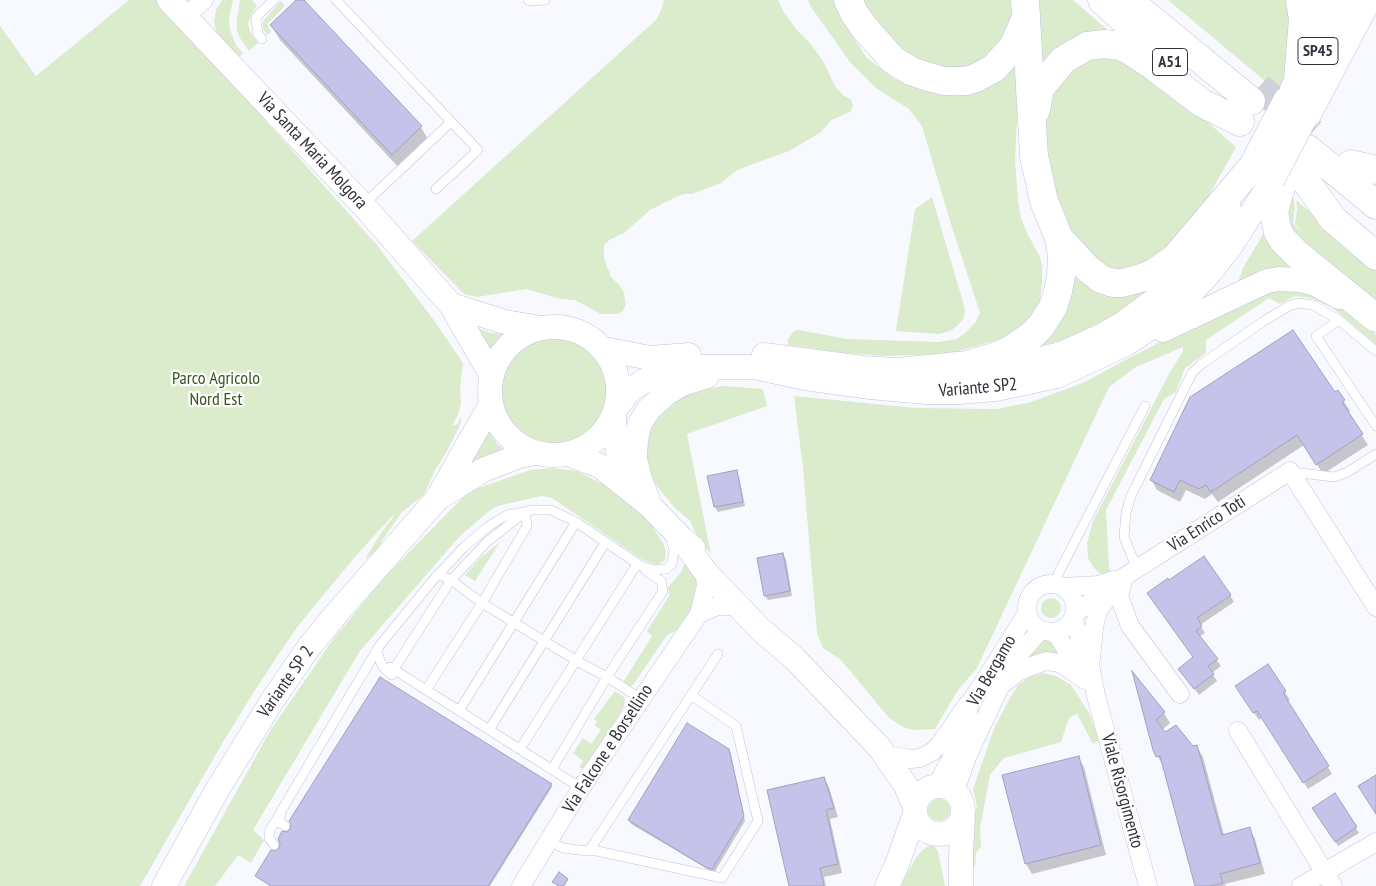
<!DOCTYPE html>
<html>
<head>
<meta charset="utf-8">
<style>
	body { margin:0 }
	canvas { display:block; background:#f8f8ff }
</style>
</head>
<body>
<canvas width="1376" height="886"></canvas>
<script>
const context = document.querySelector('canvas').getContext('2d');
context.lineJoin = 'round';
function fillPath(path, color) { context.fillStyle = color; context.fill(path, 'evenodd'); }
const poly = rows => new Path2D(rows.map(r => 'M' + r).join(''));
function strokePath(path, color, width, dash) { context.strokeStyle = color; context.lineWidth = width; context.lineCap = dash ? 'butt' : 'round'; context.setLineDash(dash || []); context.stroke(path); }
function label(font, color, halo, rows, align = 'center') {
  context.font = font + ' "PT Sans Narrow",sans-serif'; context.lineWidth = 4.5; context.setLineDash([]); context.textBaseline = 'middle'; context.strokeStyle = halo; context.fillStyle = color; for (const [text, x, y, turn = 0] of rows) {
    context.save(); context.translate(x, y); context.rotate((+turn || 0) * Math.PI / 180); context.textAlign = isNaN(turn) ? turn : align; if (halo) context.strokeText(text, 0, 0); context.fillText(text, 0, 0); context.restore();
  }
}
fillPath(poly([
	[129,0,158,0,376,244,433,319,463,363,460,389,461,403,458,415,452,426,458,424,460,416,461,423,446,453,435,470,424,495,402,512,383,539,377,552,365,559,381,533,393,517,393,515,353,559,298,626,280,652,250,698,223,742,140,886,0,886,0,26,36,76],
	[222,0,233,0,229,18,230,30,236,45,243,53,238,58,217,35,214,22,216,10],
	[240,0,252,0,257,6,253,11,248,24,250,31,258,43,249,51,240,38,237,30,237,19],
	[664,0,778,0,783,11,796,29,810,43,823,61,835,86,844,96,851,99,853,105,851,111,830,121,821,132,789,151,737,170,721,183,692,194,684,194,678,196,650,210,624,233,609,240,604,245,604,258,611,277,620,286,624,293,626,305,622,312,616,314,601,314,575,300,561,299,526,289,477,297,464,294,412,241,657,19,662,8],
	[808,0,835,0,840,16,866,57,895,79,924,90,958,96,986,87,1020,58,1015,160,1018,201,1021,218,1027,233,1039,255,1042,264,1042,282,1040,301,1034,312,1025,323,1008,337,948,354,885,356,845,353,788,345,788,339,794,331,799,330,847,339,939,342,956,339,964,334,975,323,980,313,951,224,922,126,909,109,876,88,850,62,811,7],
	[857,0,1019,0,1011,35,973,71,915,64],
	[1033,0,1073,0,1110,32,1043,75],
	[1168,0,1289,0,1288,75,1282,87,1277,91],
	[281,1,285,6,267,24,271,32,267,35,263,29,263,21],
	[1093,51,1148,70,1236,147,1195,221,1160,263,1110,272,1074,246,1037,156,1046,91],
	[1288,194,1294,199,1295,208,1293,223,1301,232,1295,223,1297,209,1296,200,1376,269,1376,308,1292,237,1285,207],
	[932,197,963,302,965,310,964,318,957,326,950,331,939,334,896,331,915,209],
	[1265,231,1307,273,1239,284,1239,279,1243,268],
	[1069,261,1145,291,1144,293,1118,313,1072,336,1037,349],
	[1288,285,1346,309,1376,335,1376,344,1333,308,1311,298,1295,296,1280,304,1269,298,1206,340,1206,353,1185,368,1176,392,1164,399,1106,510,1109,566,1111,574,1101,574,1094,568,1088,558,1087,543,1093,521,1170,372,1183,351,1183,347,1136,367,1109,387,977,668,958,690,935,729,914,730,905,728,889,718,841,660,823,648,817,633,803,468,794,396,916,408,997,409,1031,402,1083,383,1131,357,1227,308],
	[472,326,491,333,507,334,496,344,490,353],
	'500 392a54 54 0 1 1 108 0a54 54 0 1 1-108 0Z',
	[725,386,763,389,767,406,687,434,711,554,700,542,690,521,674,507,655,484,645,459,647,434,665,408,693,390],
	[489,431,497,444,507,452,464,473],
	[551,468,577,471,614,490,648,520,663,543,666,551,665,560,657,565,643,560,552,498,541,496,497,506,489,511,460,536,360,651,253,830,264,840,251,863,238,855,215,886,184,886,270,731,334,638,384,578,469,491,531,470],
	[500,542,475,581,465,575,480,558],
	[683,558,699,578,694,604,676,631,667,635,633,685,627,687,622,684,652,636,647,631,669,596,668,587,682,571,684,564],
	'1041 608a10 10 0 1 1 20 0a10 10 0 1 1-20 0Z',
	[1043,641,1052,642,1064,660,1021,667,1032,652],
	[1043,673,1056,676,1071,685,1089,713,1100,740,1093,744,1077,714,1069,718,1061,742,1004,758,990,775,980,828,981,847,976,853,975,867,971,867,973,821,977,806,973,789,995,726,1010,698,1018,685,1030,677],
	[615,691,625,698,624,706,589,764,584,768,579,768,583,761,573,753,583,738,591,744,601,730,595,726,597,721,594,719],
	'928 810a11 11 0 1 1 22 0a11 11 0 1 1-22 0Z',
	[933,844,938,851,945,886,900,886,917,856,925,848]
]), '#daeccc');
fillPath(poly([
	[298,0,302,0,421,127,430,143,401,170,280,40,271,25],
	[1338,392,1350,411,1347,413,1368,445,1323,474,1304,445,1218,502,1212,494,1205,499,1186,490,1180,502,1157,490,1151,479],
	[736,472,739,477,745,506,718,512,715,507,709,477],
	[783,554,786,559,792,596,768,600,765,596],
	[1169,582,1230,595,1234,602,1200,625,1205,633,1199,637,1221,666,1212,673,1217,681,1199,695,1180,670,1194,658],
	[1268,666,1290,700,1287,701,1332,774,1308,789,1263,717,1259,720,1241,694],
	[1135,677,1164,713,1170,723,1162,730,1165,734,1193,748,1197,747,1203,757,1224,835,1249,828,1255,839,1265,874,1225,884,1226,886,1196,886,1164,766,1157,756],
	[729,750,731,754,745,821,714,873,631,824,629,820],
	[1078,757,1084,767,1106,855,1032,874,1026,864,1004,776],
	[824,778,829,787,838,817,830,819,842,873,824,877,826,886,790,886],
	[551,785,552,787,490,886,270,886,256,876,275,852],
	[1335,795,1359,833,1338,846,1317,813]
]), '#0003');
const building = poly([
	[296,0,304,0,422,126,392,155,270,25,296,0],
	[1293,330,1335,392,1338,390,1345,400,1342,402,1363,434,1316,465,1297,435,1211,492,1206,485,1199,489,1180,480,1174,492,1150,480,1190,397,1293,330],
	[737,470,743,502,714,507,707,476,737,470],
	[783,553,790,591,764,596,757,558,783,553],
	[1204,556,1231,595,1197,618,1202,626,1196,631,1218,659,1208,666,1214,674,1194,689,1178,669,1193,657,1147,593,1168,578,1169,580,1204,556],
	[1268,664,1286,691,1283,693,1329,766,1303,783,1257,711,1253,713,1235,686,1268,664],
	[1132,671,1165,712,1156,720,1165,732,1176,725,1193,746,1197,745,1222,835,1250,827,1260,863,1220,874,1223,883,1210,886,1195,886,1160,756,1156,757,1153,750,1132,671],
	[380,677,552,784,488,886,271,886,255,876,271,850,275,851,279,848,280,844,278,839,282,831,287,832,290,829,291,824,289,821,380,677],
	[687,723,729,749,744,816,712,869,707,868,628,820,687,723],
	[1079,756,1101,845,1025,864,1002,775,1079,756],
	[1376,775,1376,814,1358,786,1376,775],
	[824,777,834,808,826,810,838,864,820,868,824,886,789,886,767,790,824,777],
	[1335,793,1357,827,1335,842,1312,808,1335,793],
	[559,872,568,879,564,886,559,886,552,882,559,872]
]);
fillPath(building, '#c5c3ea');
strokePath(building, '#a2a1c1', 1);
strokePath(poly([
	[1259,87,1316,135]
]), '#d0d0d8', 28, [28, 14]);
const lane = poly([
	[336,0,478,150,436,189],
	[528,0,531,1,545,0],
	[262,39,258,34,256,20,258,15,274,0],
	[364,204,451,122],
	[1339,320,1316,336,1376,426],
	[1292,472,1334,477,1346,473,1376,454],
	[1137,569,1124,537,1126,513,1131,496,1192,373,1203,363,1264,321,1289,306,1298,303,1313,305,1339,320,1376,351],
	[1057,584,1057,576,1145,406],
	[377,649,380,661,384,668,392,675],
	[390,667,581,788],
	[394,669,451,580,482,603,577,661,607,677,641,699],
	[426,690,482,603,527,526,525,512,507,515,489,526,464,547,436,577],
	[459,711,576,522],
	[489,730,605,543],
	[520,749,637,564],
	[552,769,607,677,663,591,661,581,645,570],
	[281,812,279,822,285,826],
	[549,841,563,848,588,851,591,848,718,654],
	[274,845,269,838,270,830,372,658,380,645,438,574,451,580,487,542,525,512,532,510,551,510,576,522,641,566,654,570,666,569,672,564,674,550,671,539],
	[588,851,597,851,722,878,758,821,736,726,691,695]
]);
const street = poly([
	[185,17,204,0],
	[1124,577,1119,596,1130,626,1180,694],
	'1027 608a24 24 0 1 1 48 0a24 24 0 1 1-48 0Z',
	[1063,587,1098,585,1113,580],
	[699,614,717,606,738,606],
	[1055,632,1083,676],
	[1091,660,1094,627,1098,611,1112,591],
	[1004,683,1018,672,1034,665,1046,661,1060,663,1085,680],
	[1238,731,1333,886],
	[893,756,911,759,920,758,932,752,940,744,968,704],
	[937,785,967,728,969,704,987,677,1027,613],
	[955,791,967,757,999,689,1014,660,1041,630],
	[521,886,581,788,699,614,706,586,704,570],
	[1148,886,1096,696,1091,669,1075,625,1074,614,1124,577,1290,471,1376,607],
	[1301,886,1376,842]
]);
const secondary = poly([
	[169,0,363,205,451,305,492,376],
	[451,305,505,322,541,328],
	'490 391a64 64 0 1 1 128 0a64 64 0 1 1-128 0Z',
	[1163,330,1267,281,1279,279,1300,280,1315,284,1339,297],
	[604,349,650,358,689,355],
	[764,355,863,368,927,372],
	[971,372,1018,365,1061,354,1101,336,1125,322,1163,294,1180,277,1208,242,1229,209],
	[617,407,630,390,646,380,674,370,693,367,754,367,805,378,870,387,926,392,959,392,996,389,1057,376,1126,344,1165,318,1177,307,1208,275,1230,247,1272,181],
	[614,416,615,435,619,457,634,482],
	[568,454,600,466,650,506,681,538,693,548],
	[440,497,483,470,519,456,535,453],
	[650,506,640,479,635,459,636,439,640,423,649,409,667,393,682,384,707,376],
	[681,538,704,570,760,629,794,658,879,747,906,786,915,807],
	'915 810a24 24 0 1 1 48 0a24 24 0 1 1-48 0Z',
	[164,886,216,792,272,701,309,647,337,613,437,499,491,404],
	[887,886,896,867,915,814],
	[961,886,961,855,963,816]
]);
const primary = poly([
	[1310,50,1318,0],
	[1294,89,1337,19,1344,6],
	[1306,116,1367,0]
]);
const highway = poly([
	[848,0,854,13,863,26,893,60,911,71,925,76,944,81,966,81,976,78,994,68,1013,47,1026,18],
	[1102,0,1165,57],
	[1128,0,1251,101],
	[1298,81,1303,19,1300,0],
	[1036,110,1040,88,1063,60,1087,46,1105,44,1120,46,1129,50,1152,65,1202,103,1240,122],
	[1308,149,1376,205],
	[1292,153,1277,200,1274,213,1278,232,1283,240,1298,255,1376,318],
	[1351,164,1376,170],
	[1297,169,1333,219,1376,256],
	[1059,238,1087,268,1101,279,1113,283,1122,283,1141,278,1154,273,1175,258,1253,166],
	[908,371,967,365,994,357,1010,350,1032,335,1041,326,1053,307,1058,291,1061,276,1062,256,1059,238,1044,201,1034,156,1025,0]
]);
strokePath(lane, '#c2c1e2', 10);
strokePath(street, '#c2c1e2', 19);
strokePath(secondary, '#c2c1e2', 25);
strokePath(primary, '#c2c1e2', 29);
strokePath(highway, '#c2c1e2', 29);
strokePath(lane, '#fff', 9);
strokePath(street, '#fff', 18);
strokePath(secondary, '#fff', 24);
strokePath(primary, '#fff', 28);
strokePath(highway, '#fff', 28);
const secondaryBridge = poly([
	[1272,181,1306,116]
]);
const primaryBridge = poly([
	[1253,166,1287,101]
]);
strokePath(secondaryBridge, '#c2c1e2', 25, []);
strokePath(primaryBridge, '#c2c1e2', 29, []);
strokePath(secondaryBridge, '#fff', 24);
strokePath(primaryBridge, '#fff', 28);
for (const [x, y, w] of [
	[1318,51,40],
	[1170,62,35]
]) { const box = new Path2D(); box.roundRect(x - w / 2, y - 13.5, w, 27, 4); context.fillStyle = '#fff'; context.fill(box); strokePath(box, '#31313d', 1); }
label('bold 16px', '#31313d', null, [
	["SP45",1318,51],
	["A51",1170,62]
]);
label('18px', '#31313d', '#fff', [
	["Via Santa Maria Molgora",312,151,47],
	["Variante SP2",978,388,-5],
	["Via Enrico Toti",1207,524,-33],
	["Via Bergamo",992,671,-60],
	["Variante SP 2",286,682,-55],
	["Via Falcone e Borsellino",608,749,-57],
	["Viale Risorgimento",1122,791,75]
]);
label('18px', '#39531e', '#fff', [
	["Parco Agricolo",216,379],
	["Nord Est",216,400]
]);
</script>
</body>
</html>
